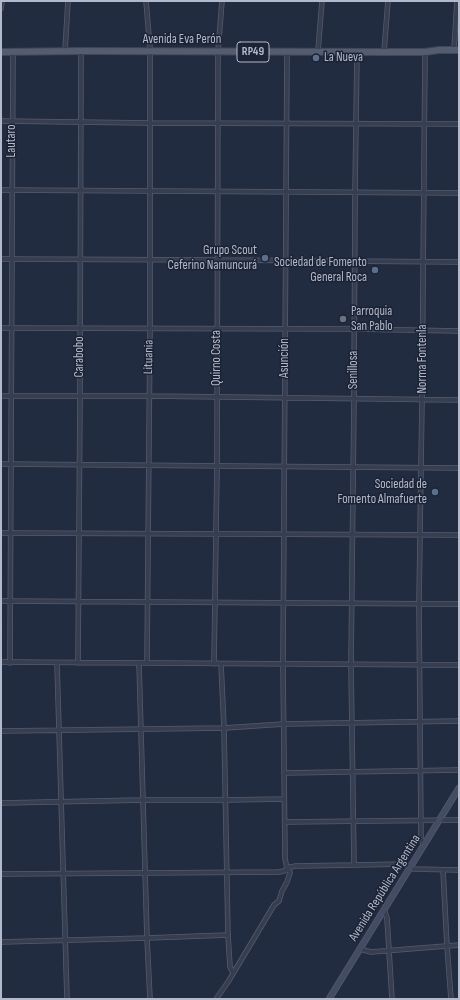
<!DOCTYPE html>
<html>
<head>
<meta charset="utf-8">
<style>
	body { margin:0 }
	#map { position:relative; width:460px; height:1000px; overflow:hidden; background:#222c40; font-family:"Sofia Sans Condensed",sans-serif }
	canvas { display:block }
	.frame { position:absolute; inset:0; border:2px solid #b2b9cb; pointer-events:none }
</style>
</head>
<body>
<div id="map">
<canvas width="460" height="1000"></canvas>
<div class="frame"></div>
</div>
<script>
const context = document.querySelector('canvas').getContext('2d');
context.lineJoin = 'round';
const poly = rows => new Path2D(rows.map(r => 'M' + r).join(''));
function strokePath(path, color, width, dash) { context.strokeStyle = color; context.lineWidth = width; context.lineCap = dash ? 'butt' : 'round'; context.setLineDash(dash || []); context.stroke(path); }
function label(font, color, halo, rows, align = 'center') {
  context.font = font + ' "Sofia Sans Condensed",sans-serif'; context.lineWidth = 3; context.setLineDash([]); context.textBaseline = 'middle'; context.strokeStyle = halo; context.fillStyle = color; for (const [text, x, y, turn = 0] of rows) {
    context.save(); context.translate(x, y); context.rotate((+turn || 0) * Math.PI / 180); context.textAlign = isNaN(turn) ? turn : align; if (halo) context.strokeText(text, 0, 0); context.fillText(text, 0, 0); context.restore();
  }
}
const street = poly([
	[146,1,150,48,150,328,147,663],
	[1,9,2,1],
	[454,50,457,1],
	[65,51,68,1],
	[318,51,322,1],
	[384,52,388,1],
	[1,121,149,123,459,124],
	[1,190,459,193],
	[1,259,218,260,459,262],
	[1,328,354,329,459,331],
	[1,396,149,396,459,400],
	[1,464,459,468],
	[1,533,459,535],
	[1,601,459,604],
	[1,662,459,665],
	[10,663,13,52],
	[57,663,67,999],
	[78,663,80,397,81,51],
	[139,663,147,938,150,999],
	[214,664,217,466,218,52,222,1],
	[221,664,224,728,228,935,230,967,233,973],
	[1,731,224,728,284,724,459,721],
	[284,773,459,770],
	[1,803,143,800,225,800,284,799],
	[285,822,459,820],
	[424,846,421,838,419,604,422,399,425,52],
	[354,865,351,665,354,398,355,193,357,52],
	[443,870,447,946,451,999],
	[1,874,279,872,284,871,290,867,296,866,354,865,405,864,414,869,459,870],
	[384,909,387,918,392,999],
	[1,942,147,938,228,935],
	[360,949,371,952,459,945],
	[216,999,228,982,274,905,279,901,282,891,287,882,290,873,290,872,287,869,285,858,283,664,287,52]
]);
const secondary = poly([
	[329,999,459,788]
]);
const primary = poly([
	[1,52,81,51,384,52,425,52,439,50,459,50]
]);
strokePath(street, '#545c6e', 5.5);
strokePath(secondary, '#545c6e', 7);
strokePath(primary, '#3f4759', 8);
strokePath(street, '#363e50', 4);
strokePath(secondary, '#444c63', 5.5);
strokePath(primary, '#545d70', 6);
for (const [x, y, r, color] of [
	[316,58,4,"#5c6f8a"],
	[265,258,4,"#5c6f8a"],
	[375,270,4,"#5c6f8a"],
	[343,319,4,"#6b7280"],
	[435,492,4,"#5c6f8a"]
]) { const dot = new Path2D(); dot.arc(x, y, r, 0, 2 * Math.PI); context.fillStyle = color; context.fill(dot); strokePath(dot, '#1b2335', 1.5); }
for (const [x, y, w] of [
	[253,52,32]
]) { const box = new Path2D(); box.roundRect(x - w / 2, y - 10, w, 20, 3); context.fillStyle = '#1b2335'; context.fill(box); strokePath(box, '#b2b9cb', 1); }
label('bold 12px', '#b2b9cb', null, [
	["RP49",253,52]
]);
label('13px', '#b2b9cb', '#1b2335', [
	["Avenida Eva Perón",182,40],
	["Lautaro",12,141,-90],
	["Carabobo",80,357,-90],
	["Lituania",149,357,-89],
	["Quirno Costa",217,358,-90],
	["Asunción",285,358,-90],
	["Norma Fontenla",423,359,-90],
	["Senillosa",354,370,-90],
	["Avenida República Argentina",385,888,-58]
]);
label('13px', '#b2b9cb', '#1b2335', [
	["La Nueva",324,58,"left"],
	["Grupo Scout",257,251],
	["Ceferino Namuncurá",257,266],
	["Sociedad de Fomento",367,263],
	["General Roca",367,278],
	["Parroquia",351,312,"left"],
	["San Pablo",351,327,"left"],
	["Sociedad de",427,485],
	["Fomento Almafuerte",427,500]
], 'right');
</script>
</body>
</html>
